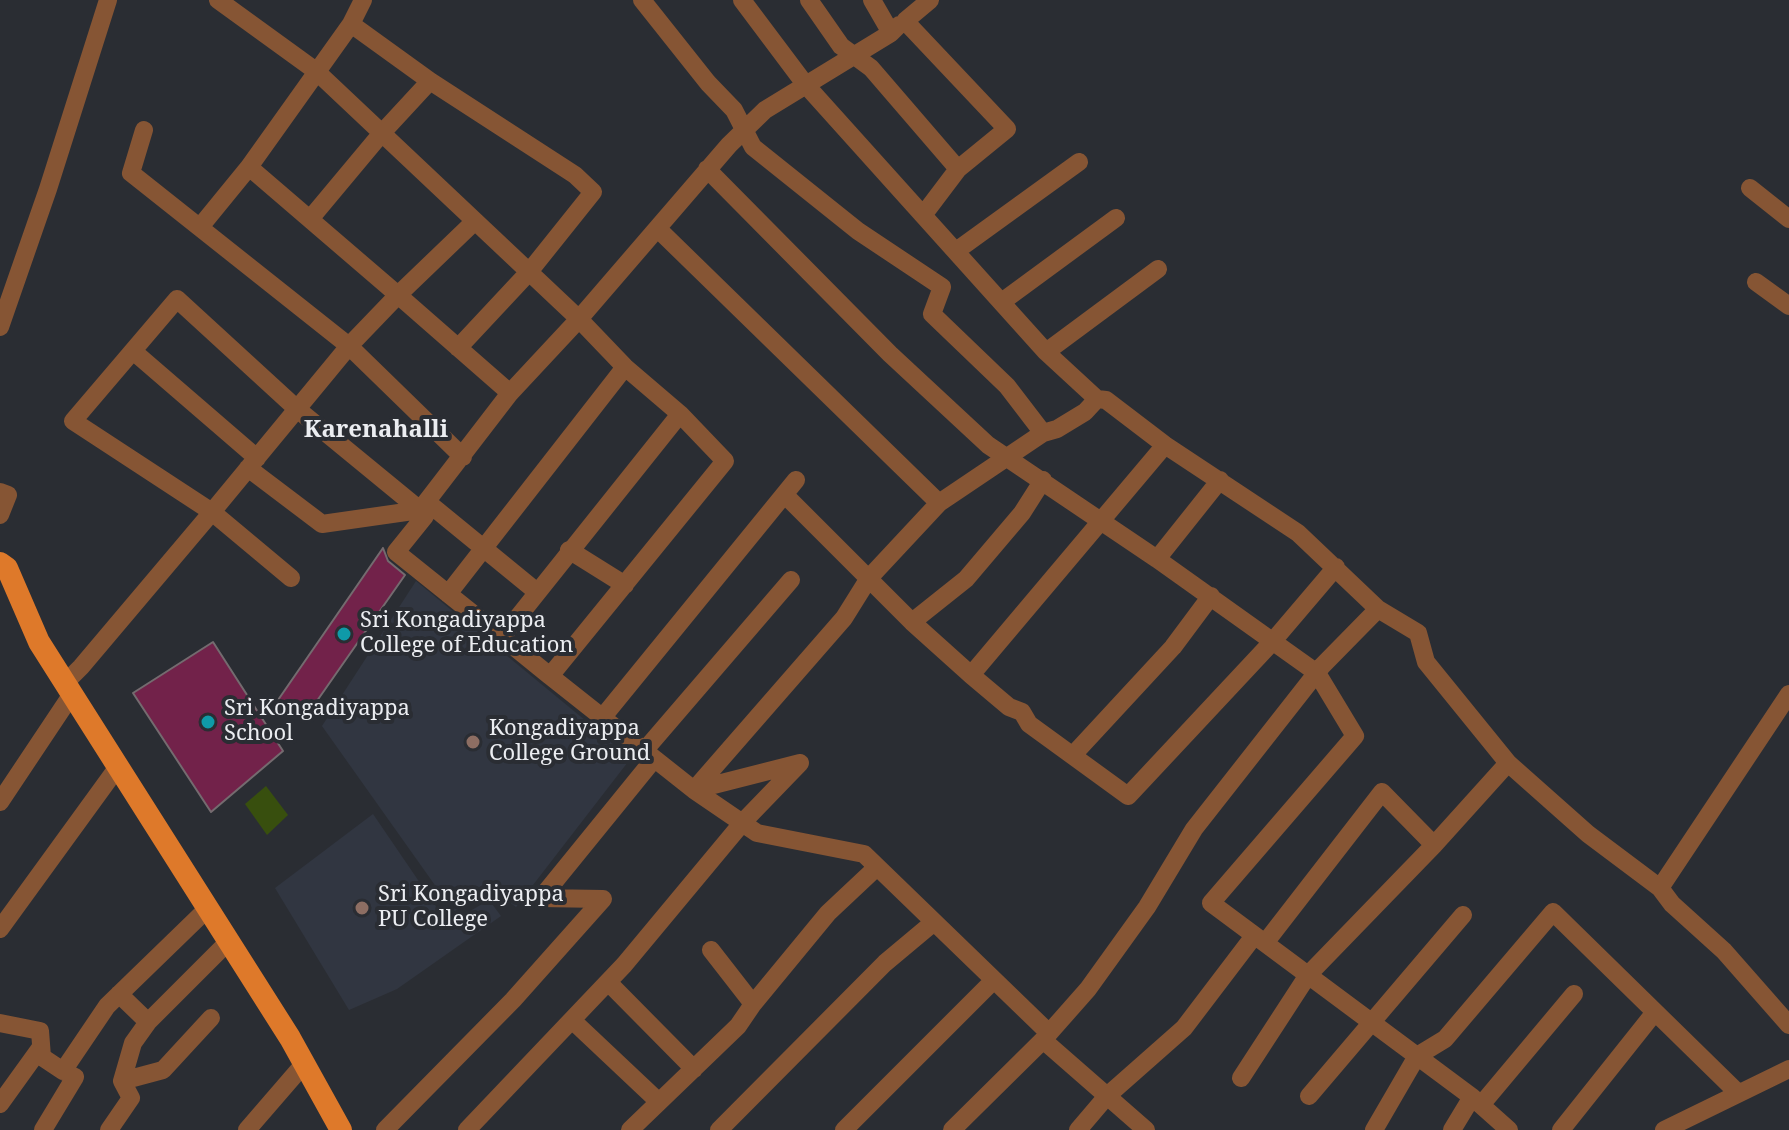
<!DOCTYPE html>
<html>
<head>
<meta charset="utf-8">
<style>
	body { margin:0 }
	canvas { display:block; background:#2a2d33 }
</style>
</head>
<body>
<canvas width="1789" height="1130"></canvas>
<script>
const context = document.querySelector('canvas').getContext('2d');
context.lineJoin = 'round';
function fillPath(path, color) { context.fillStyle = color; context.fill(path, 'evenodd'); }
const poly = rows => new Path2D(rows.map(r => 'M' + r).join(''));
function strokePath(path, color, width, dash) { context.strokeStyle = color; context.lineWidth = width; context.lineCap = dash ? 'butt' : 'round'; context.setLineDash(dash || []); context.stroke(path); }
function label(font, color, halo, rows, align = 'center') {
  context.font = font + ' "Noto Serif",serif'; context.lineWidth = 8; context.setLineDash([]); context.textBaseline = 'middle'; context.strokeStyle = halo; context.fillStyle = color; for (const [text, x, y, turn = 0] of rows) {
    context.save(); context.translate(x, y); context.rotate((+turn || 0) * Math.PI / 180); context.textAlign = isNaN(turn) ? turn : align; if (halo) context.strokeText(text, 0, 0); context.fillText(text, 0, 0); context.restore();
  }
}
fillPath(poly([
	[416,581,631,758,516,907,491,888,454,912,322,726],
	[373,814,448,924,489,900,501,916,397,989,349,1010,275,888]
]), '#313641');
fillPath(poly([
	[266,786,288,815,267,835,245,804]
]), '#384f0e');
const building = poly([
	[383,548,388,561,405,575,305,718,278,700,383,548],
	[213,642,283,751,211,812,133,693,213,642]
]);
fillPath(building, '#72224a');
strokePath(building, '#746b6f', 2);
strokePath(poly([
	[218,0,316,71,579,319,625,367,680,414,725,461,550,676,502,637],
	[642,0,708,83,734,110,753,147,858,231,942,287,932,314,1007,386,1043,433],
	[742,0,805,84,1046,352],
	[809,0,841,46,871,68,958,169],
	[872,0,891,33,899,25],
	[351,24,430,81,575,175,593,192,529,272,458,348],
	[144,130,131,173,349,346,463,457],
	[707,169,890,354,988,445,1157,559],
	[1750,188,1789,219],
	[924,214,958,169,1007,129,905,21,930,0],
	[310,219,381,134,430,81],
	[475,221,398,295,510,393],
	[200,227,249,167,351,24,363,0],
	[956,251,1079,162],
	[1158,269,1046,352,1097,399,1106,400,1165,445,1298,533,1378,609,1418,633,1426,662,1508,763,1588,834,1660,888,1672,904,1724,951,1789,1025],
	[1756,282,1789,306],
	[1003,301,1116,218],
	[0,327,48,189,108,0],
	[133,351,257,458],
	[680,414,502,637,396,552,425,516,420,510,510,393,579,319,729,145,765,110,891,33],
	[248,468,322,524,420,510,297,409,177,299,73,421,212,512,291,578],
	[1220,480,1157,559,1317,673,1355,736,1211,903,1472,1097,1509,1130],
	[0,492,8,495,0,515],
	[785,495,912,622,971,675,1009,707,1022,712,1029,724,1128,796,1273,641,1336,567],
	[427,502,537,592],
	[939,503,1043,433,1057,429,1085,412,1097,399],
	[569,550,625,585],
	[448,594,625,367],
	[912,622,966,579,1022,513,1043,480],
	[971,675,1165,445],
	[550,676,694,790,844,618,869,578,939,503,658,229],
	[65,683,81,667,212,512,349,346,398,295,249,167],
	[602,718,796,480],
	[644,751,791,580],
	[1073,755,1173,647,1211,596],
	[694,790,757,833,864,854,1049,1033],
	[694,790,800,763],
	[0,802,72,694],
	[1660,888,1789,694],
	[0,929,117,768],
	[1265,943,1382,792,1434,845],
	[608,982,694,1069],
	[119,994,148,1022,228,942],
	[753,1004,828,913,877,867],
	[572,1020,659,1102],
	[0,1023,40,1031,42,1057,63,1071,107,1006,207,909],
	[1043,1040,1146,1130],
	[1241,1078,1308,975,1434,845,1508,763],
	[122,1081,163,1070,211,1018],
	[1309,1096,1463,915],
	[0,1104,41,1047],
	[1481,1105,1574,994],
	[43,1130,75,1077,63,1071],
	[109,1130,131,1098,122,1081,133,1043,148,1022],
	[247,1130,304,1064],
	[385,1130,513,1000,603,899,541,898,654,759],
	[467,1130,624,965,743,822,800,763],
	[630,1130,738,1026,753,1004,711,950],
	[719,1130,885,963,934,922],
	[844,1130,994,980],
	[952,1130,1043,1040,1088,989,1147,907,1194,829,1322,666,1378,609],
	[1078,1130,1107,1096,1184,1028,1254,936],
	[1374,1130,1417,1056,1445,1039,1553,912,1738,1093],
	[1452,1130,1472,1097],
	[1561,1130,1655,1012],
	[1664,1130,1789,1069]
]), '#865534', 18);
strokePath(poly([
	[0,563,7,568,39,642,290,1038,341,1130]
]), '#de792a', 22);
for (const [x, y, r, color] of [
	[344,634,8,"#0f9aa8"],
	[208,722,8,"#0f9aa8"],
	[473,742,8,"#8d6e63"],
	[362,908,8,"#8d6e63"]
]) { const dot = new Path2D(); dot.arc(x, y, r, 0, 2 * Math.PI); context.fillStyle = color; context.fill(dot); strokePath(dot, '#2a2d33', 3); }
label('22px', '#ebedf1', '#2a2d33', [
	["Sri Kongadiyappa",360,621],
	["College of Education",360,646],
	["Sri Kongadiyappa",224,709],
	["School",224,734],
	["Kongadiyappa",489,729],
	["College Ground",489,754],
	["Sri Kongadiyappa",378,895],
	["PU College",378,920]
], 'left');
label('bold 24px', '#ebedf1', '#2a2d33', [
	["Karenahalli",376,430]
]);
</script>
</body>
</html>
